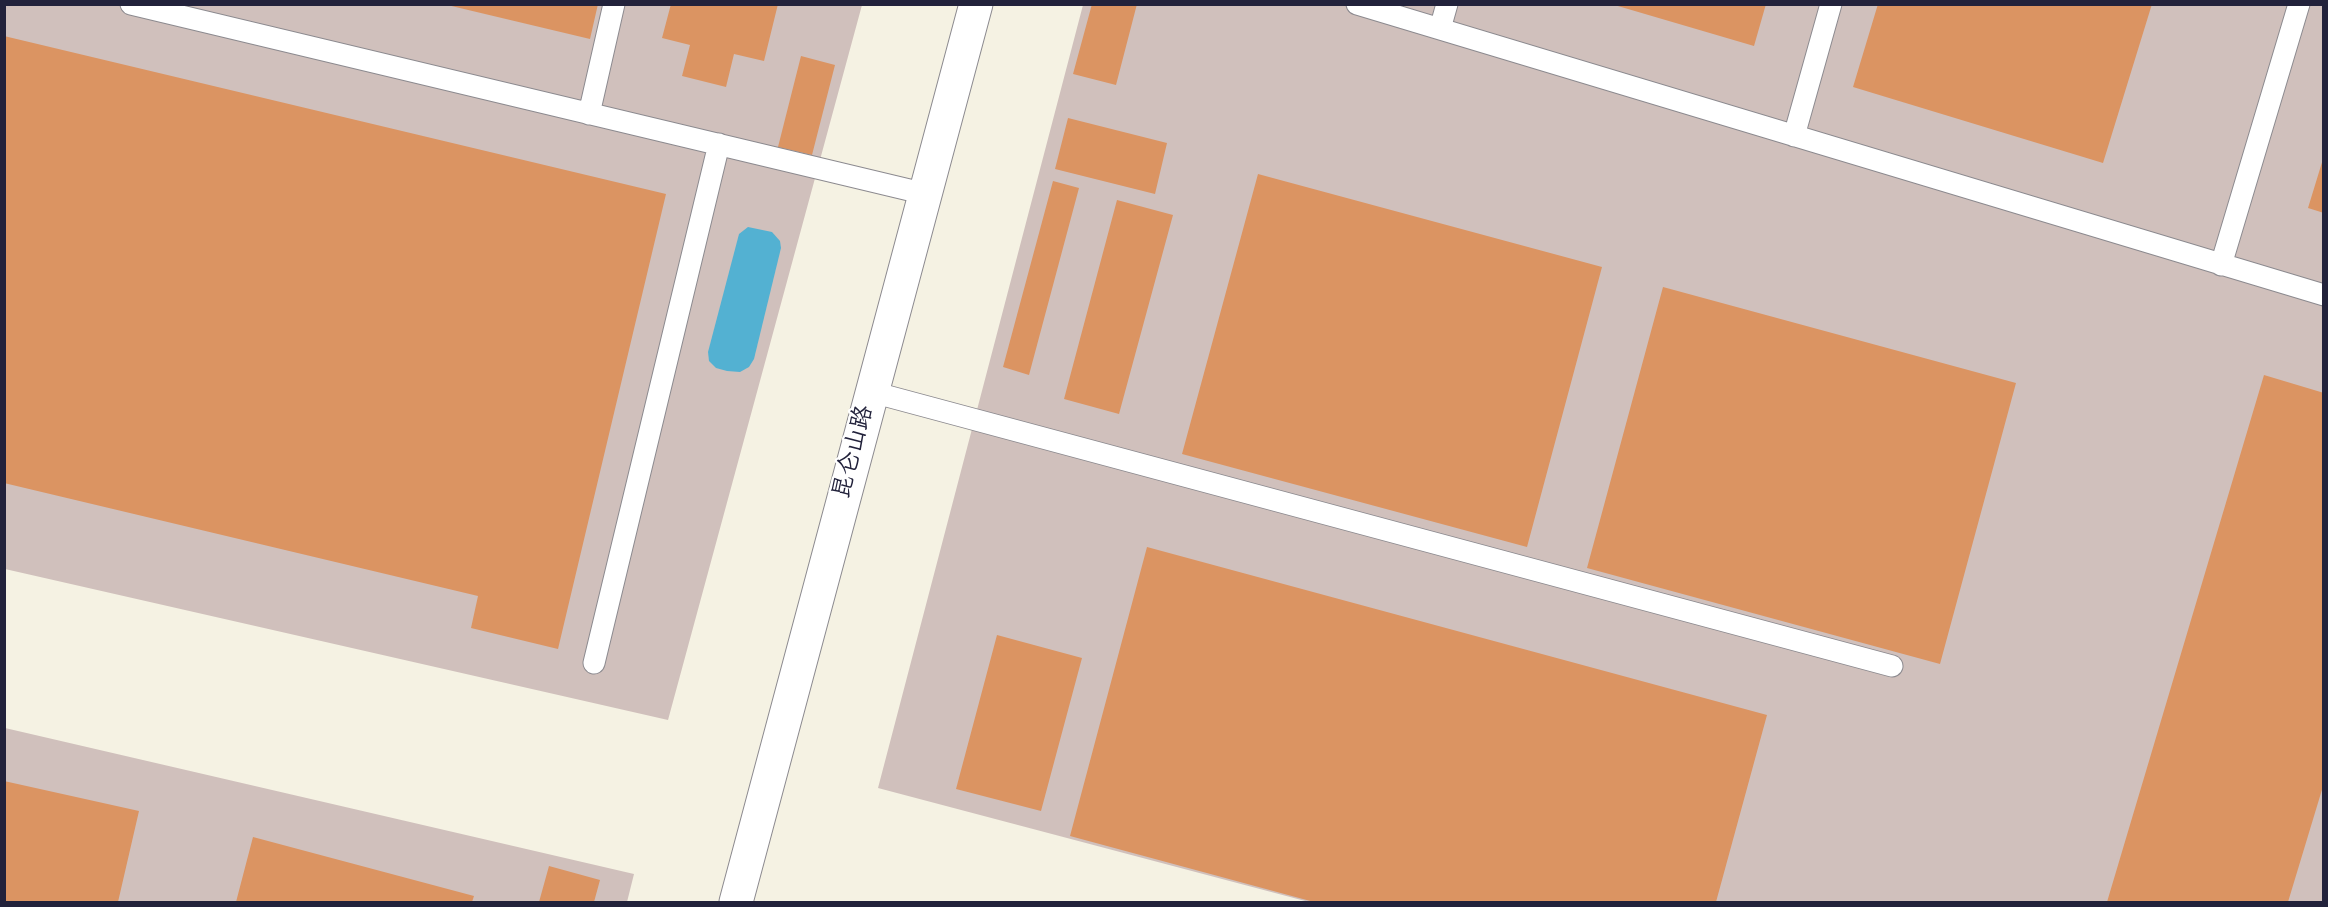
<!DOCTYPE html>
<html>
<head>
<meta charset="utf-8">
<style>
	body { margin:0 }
	#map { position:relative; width:2328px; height:907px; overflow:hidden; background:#f5f2e3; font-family:Dekko,sans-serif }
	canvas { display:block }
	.frame { position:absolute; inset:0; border:6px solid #22223b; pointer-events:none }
</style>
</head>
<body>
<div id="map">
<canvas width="2328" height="907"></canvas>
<div class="frame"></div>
</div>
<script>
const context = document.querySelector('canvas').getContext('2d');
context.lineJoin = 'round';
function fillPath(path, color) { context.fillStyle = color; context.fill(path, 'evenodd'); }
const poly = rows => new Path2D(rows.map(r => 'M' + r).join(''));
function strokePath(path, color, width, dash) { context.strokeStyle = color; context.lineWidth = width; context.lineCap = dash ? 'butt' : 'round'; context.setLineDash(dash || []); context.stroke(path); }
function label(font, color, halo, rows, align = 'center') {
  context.font = font + ' Dekko,"LXGW WenKai TC",sans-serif'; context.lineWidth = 4.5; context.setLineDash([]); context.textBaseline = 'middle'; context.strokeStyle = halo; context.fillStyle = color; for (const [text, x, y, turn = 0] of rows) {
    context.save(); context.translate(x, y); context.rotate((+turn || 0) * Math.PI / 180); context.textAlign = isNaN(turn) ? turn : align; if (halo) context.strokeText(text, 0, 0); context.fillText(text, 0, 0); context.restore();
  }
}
fillPath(poly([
	[5,5,862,5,668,720,5,569],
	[1083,5,2323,5,2323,902,1309,902,878,788],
	[5,728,634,874,627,902,5,902]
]), '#d0c0bc');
fillPath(poly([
	[748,227,772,232,780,241,781,248,754,359,749,367,740,372,727,371,716,368,709,361,708,352,739,234]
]), '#53b1d2');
fillPath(poly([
	[443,4,598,4,590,39],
	[671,4,778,4,764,61,734,54,726,87,682,76,690,45,662,38],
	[1092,4,1137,4,1116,85,1073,74],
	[1611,4,1766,4,1754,46],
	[1878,4,2152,4,2103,163,1853,87],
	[4,36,666,194,558,649,471,628,478,596,4,483],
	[801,56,835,65,812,155,778,147],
	[1068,118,1167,143,1155,194,1055,169],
	[2323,159,2324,159,2324,213,2308,208],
	[1258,174,1602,267,1527,547,1182,454],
	[1053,181,1079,188,1029,375,1003,367],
	[1117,200,1173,215,1119,414,1064,399],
	[1663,287,2016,383,1940,664,1587,568],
	[2264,375,2324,393,2324,783,2288,902,2107,902],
	[1147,547,1767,715,1716,902,1314,902,1070,836],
	[997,635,1082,658,1041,811,956,789],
	[4,781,139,811,118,902,4,902],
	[253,837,474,896,472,902,236,902],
	[549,866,600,880,594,902,539,902]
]), '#db9462');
const service = poly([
	[131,4,926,194],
	[1357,4,2324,295],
	[1440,29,1447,4],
	[589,114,614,4],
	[1794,136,1831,4],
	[2221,265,2299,4],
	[872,392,1892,666],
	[594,663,719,144]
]);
const tertiary = poly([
	[736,902,976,4]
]);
strokePath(service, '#8c8a8f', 23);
strokePath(tertiary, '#8c8a8f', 35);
strokePath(service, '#fff', 21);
strokePath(tertiary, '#fff', 33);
label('24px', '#22223b', '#fff', [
	["昆仑山路",856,453,-75]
]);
</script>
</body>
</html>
